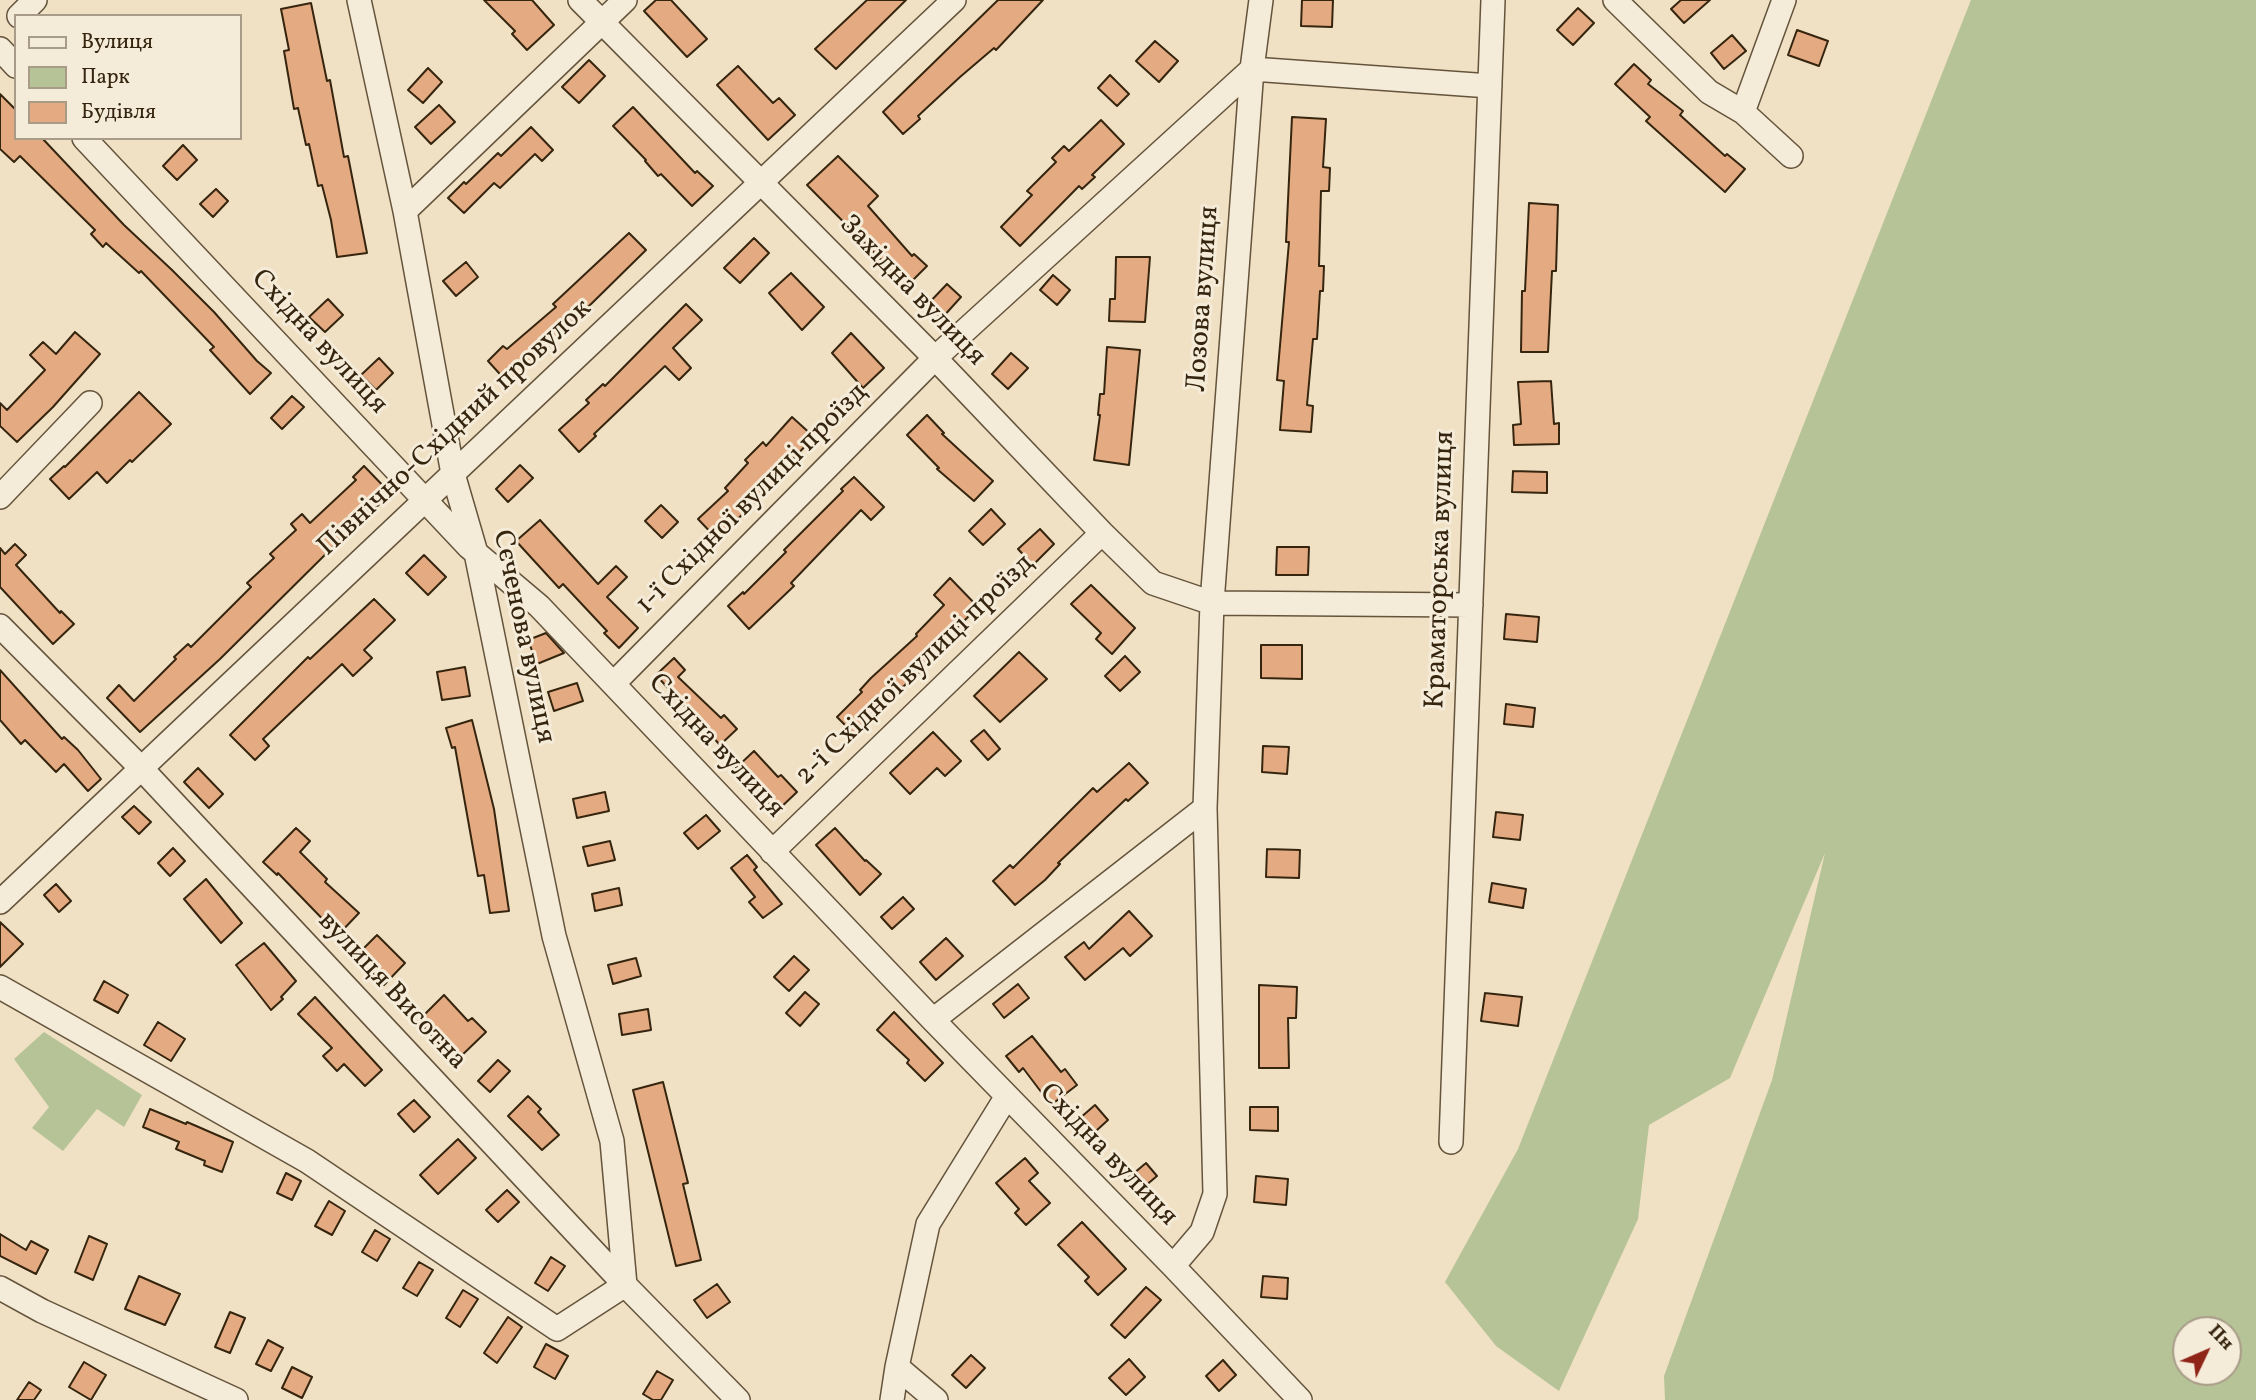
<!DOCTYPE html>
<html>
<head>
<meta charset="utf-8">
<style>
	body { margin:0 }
	#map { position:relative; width:2256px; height:1400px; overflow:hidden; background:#f0e0c4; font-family:Vollkorn,serif }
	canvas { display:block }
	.legend { position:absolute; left:14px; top:14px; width:228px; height:126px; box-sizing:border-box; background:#f5ebd9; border:2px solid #a89c88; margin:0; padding:9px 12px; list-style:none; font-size:21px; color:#35250e }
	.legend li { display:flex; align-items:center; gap:14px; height:35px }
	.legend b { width:35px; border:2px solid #a89c88 }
	.north { position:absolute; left:2172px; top:1316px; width:70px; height:70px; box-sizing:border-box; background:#f5ebd9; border:2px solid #a89c88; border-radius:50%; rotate:46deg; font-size:19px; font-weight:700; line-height:28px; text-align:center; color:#35250e }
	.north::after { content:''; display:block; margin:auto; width:24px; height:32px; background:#8f2418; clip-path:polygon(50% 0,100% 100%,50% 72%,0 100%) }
</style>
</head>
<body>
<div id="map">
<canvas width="2256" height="1400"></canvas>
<ul class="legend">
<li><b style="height:9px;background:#f5ebd9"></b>Вулиця</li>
<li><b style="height:19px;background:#b6c396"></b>Парк</li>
<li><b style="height:19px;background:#e4aa82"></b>Будівля</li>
</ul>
<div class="north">Пн</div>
</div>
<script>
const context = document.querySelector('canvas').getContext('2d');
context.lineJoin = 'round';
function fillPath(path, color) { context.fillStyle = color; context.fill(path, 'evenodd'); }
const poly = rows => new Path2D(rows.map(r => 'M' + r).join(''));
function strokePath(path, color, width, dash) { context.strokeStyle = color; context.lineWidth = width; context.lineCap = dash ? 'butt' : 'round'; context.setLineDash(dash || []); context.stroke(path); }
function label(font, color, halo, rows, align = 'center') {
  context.font = font + ' Vollkorn,serif'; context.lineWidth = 6; context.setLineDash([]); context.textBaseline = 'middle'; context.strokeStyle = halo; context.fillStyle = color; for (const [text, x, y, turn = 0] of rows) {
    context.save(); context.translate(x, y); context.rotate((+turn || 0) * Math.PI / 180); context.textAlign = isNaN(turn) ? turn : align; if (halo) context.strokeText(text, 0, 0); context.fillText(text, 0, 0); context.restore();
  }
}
fillPath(poly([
	[1971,0,2256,0,2256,1400,1665,1400,1664,1376,1772,1080,1825,853,1730,1078,1649,1125,1638,1219,1559,1391,1496,1346,1445,1282,1518,1149],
	[2186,1330,2228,1330,2228,1372,2186,1372],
	[44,1032,142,1095,124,1127,97,1109,63,1151,32,1128,49,1107,14,1059]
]), '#b6c396');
const building = poly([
	[484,0,532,0,554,25,527,50,512,34,515,31,484,0],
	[656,0,671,0,707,39,687,57,644,11,656,0],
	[867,0,906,0,836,69,815,49,867,0],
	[998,0,1043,0,996,50,994,48,960,77,918,116,920,119,903,134,883,112,998,0],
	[1302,0,1333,0,1332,27,1301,26,1302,0],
	[1681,0,1710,0,1684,23,1671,9,1681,0],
	[311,3,327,81,330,80,344,157,348,156,367,253,337,257,331,220,322,185,318,186,309,144,306,145,298,108,294,109,284,51,289,50,281,9,311,3],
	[1578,8,1594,23,1573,45,1557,30,1578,8],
	[1797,30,1828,41,1819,66,1788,55,1797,30],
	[1732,35,1746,51,1724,69,1711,53,1732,35],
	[1155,41,1178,61,1159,82,1136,61,1155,41],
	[589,60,605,76,579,103,562,87,589,60],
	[1634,64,1651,80,1648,84,1683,111,1680,115,1725,156,1727,154,1745,169,1725,192,1646,121,1650,117,1615,84,1634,64],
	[738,66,773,103,779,98,795,115,768,140,717,85,738,66],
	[428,68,442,82,423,103,408,90,428,68],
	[1110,75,1129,94,1117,106,1098,88,1110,75],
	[0,94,16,110,16,138,42,138,124,225,172,270,214,312,257,361,271,373,250,394,210,350,214,347,141,271,139,273,106,243,103,247,91,234,95,230,20,156,14,162,0,149,0,94],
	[439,105,455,122,431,144,415,127,439,105],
	[633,107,695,173,697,171,713,186,692,206,661,174,658,176,645,161,646,160,613,126,633,107],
	[1292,117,1326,119,1323,167,1330,168,1329,191,1321,191,1319,266,1324,266,1323,291,1320,291,1317,339,1313,339,1307,405,1313,406,1311,432,1280,430,1284,381,1277,380,1289,242,1286,242,1292,117],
	[1101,120,1124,144,1092,175,1095,177,1082,189,1079,186,1020,246,1001,227,1032,195,1027,191,1056,162,1052,158,1064,146,1069,151,1101,120],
	[531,127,553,150,542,161,535,154,500,188,494,183,464,213,448,198,464,182,466,184,498,153,501,156,531,127],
	[183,145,197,160,177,180,163,166,183,145],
	[838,156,878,196,868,206,912,256,914,254,927,266,907,286,807,185,838,156],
	[216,189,228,201,213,217,200,204,216,189],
	[1529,203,1558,205,1556,271,1552,271,1548,352,1521,352,1522,291,1525,291,1529,203],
	[629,233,646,250,585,310,587,311,508,383,488,361,503,346,507,349,556,307,553,304,629,233],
	[754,238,769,253,740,283,724,268,754,238],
	[1116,257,1150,257,1145,322,1109,321,1110,299,1115,299,1116,257],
	[466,262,478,277,456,296,443,281,466,262],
	[791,273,824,307,802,330,769,293,791,273],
	[1053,275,1070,290,1057,305,1040,290,1053,275],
	[947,284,961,297,942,318,927,305,947,284],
	[328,299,343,315,325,332,309,317,328,299],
	[686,304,702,320,673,348,691,368,679,380,665,366,594,434,596,436,579,452,559,430,589,403,586,400,603,384,605,386,686,304],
	[75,332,100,354,53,407,17,442,0,426,0,403,7,410,45,370,30,355,43,342,56,354,75,332],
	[851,333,884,368,863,388,832,353,851,333],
	[1107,347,1140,350,1129,465,1094,460,1100,415,1098,415,1100,394,1104,394,1107,347],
	[1011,353,1028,368,1008,389,992,374,1011,353],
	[379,358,393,373,376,390,361,375,379,358],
	[1551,381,1554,424,1559,423,1559,444,1514,445,1513,425,1521,424,1518,382,1551,381],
	[139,392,171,424,132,462,130,460,107,483,97,472,69,499,50,479,64,466,65,467,139,392],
	[292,396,304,407,282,429,271,418,292,396],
	[927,415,944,433,942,434,993,481,974,501,937,469,939,468,907,435,927,415],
	[792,417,814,437,761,492,763,493,748,509,717,539,698,519,728,491,725,488,748,463,745,460,763,442,766,446,792,417],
	[520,465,533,478,508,502,496,489,520,465],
	[364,466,391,494,350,530,220,659,140,732,107,698,119,685,134,701,176,659,174,657,188,644,191,647,251,587,247,583,274,558,270,554,296,530,291,524,302,514,310,523,356,480,353,477,364,466],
	[1513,471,1547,472,1547,493,1512,492,1513,471],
	[854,477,884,507,871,520,861,510,791,583,794,586,749,629,728,606,743,592,744,594,786,552,784,550,843,491,841,489,854,477],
	[661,505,678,522,662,538,645,521,661,505],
	[991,509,1005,524,983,545,969,531,991,509],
	[540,520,598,584,616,566,627,577,607,597,638,628,619,648,604,633,607,631,563,584,559,588,516,541,540,520],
	[1040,529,1054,544,1033,565,1018,549,1040,529],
	[15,544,26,555,16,565,60,613,61,611,74,624,53,644,0,587,0,548,5,554,15,544],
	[1277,547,1309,547,1308,575,1276,575,1277,547],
	[424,555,446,577,428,595,406,573,424,555],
	[950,578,978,607,949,636,954,641,895,694,897,697,856,736,837,717,862,692,860,690,871,678,917,636,916,634,944,605,934,595,950,578],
	[1091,585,1135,628,1112,654,1096,639,1101,633,1071,604,1091,585],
	[374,599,395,620,364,650,372,658,353,676,342,664,263,739,269,746,255,760,230,735,308,657,310,659,374,599],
	[1506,614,1539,617,1537,642,1504,639,1506,614],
	[546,633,564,653,537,664,528,640,546,633],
	[1261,645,1302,645,1302,679,1261,678,1261,645],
	[1019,652,1047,679,1000,722,974,696,1019,652],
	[1125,656,1140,672,1120,691,1105,676,1125,656],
	[674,658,685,670,678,677,721,718,724,715,737,729,720,745,656,675,674,658],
	[465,667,470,696,442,700,437,672,465,667],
	[0,670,62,739,64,737,78,750,101,779,88,791,64,764,56,772,25,740,21,744,0,720,0,670],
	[577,683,583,701,554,711,548,692,577,683],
	[1506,704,1535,708,1533,727,1504,724,1506,704],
	[472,720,494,809,509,911,490,913,484,875,478,876,455,747,452,748,446,728,472,720],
	[984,730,1000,749,988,760,971,741,984,730],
	[933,732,961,761,945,776,937,768,910,794,890,773,933,732],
	[1263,746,1289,747,1287,774,1262,772,1263,746],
	[754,751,778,777,781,775,797,792,777,811,736,768,754,751],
	[1129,763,1148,783,1128,801,1126,799,1058,863,1060,864,1045,880,1015,905,993,881,1010,865,1013,868,1093,788,1097,792,1129,763],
	[198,768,223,794,209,808,184,782,198,768],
	[605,792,609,811,577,818,573,799,605,792],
	[134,806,151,822,139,834,122,817,134,806],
	[1496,812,1523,815,1520,840,1493,837,1496,812],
	[706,815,720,831,698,849,684,833,706,815],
	[296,828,310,841,300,852,327,879,325,882,359,913,338,935,278,873,277,875,263,862,296,828],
	[835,828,865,861,866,860,881,874,860,895,816,845,835,828],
	[610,841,615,860,588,866,583,847,610,841],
	[173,848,185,861,170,876,158,863,173,848],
	[1267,849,1300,850,1299,878,1266,877,1267,849],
	[747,855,757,867,754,870,782,904,763,918,749,902,755,897,731,868,747,855],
	[206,879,242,923,221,943,184,899,206,879],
	[1492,883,1526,889,1523,908,1489,902,1492,883],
	[56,884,71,901,59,912,44,895,56,884],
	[619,888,622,905,595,911,592,894,619,888],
	[903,897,914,909,892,929,881,917,903,897],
	[1129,911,1152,936,1130,956,1123,948,1085,980,1065,957,1084,942,1089,949,1129,911],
	[0,922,23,944,0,967,0,922],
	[377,935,405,963,384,985,356,956,377,935],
	[946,938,963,956,936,980,920,962,946,938],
	[264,943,296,981,281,997,283,999,271,1010,236,965,264,943],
	[794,956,809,970,789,991,774,977,794,956],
	[636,958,641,976,613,984,608,965,636,958],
	[104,981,128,995,118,1013,94,1000,104,981],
	[1018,984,1029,998,1004,1018,993,1004,1018,984],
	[1259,985,1297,987,1296,1018,1288,1018,1289,1068,1259,1068,1259,985],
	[805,992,819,1004,800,1026,786,1013,805,992],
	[1485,993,1522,997,1518,1026,1481,1021,1485,993],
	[444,995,468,1021,472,1018,486,1032,456,1061,418,1021,444,995],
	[315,997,382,1070,365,1086,344,1064,337,1071,323,1056,332,1048,298,1014,315,997],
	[648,1009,651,1030,622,1035,619,1014,648,1009],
	[894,1012,943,1063,925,1081,907,1063,909,1060,877,1030,894,1012],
	[158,1022,185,1039,171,1061,144,1045,158,1022],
	[1032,1036,1061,1072,1065,1069,1077,1085,1051,1105,1023,1068,1019,1072,1006,1056,1032,1036],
	[498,1060,510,1071,490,1092,478,1081,498,1060],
	[663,1082,688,1183,683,1184,701,1260,676,1266,633,1090,663,1082],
	[528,1096,541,1109,538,1112,559,1135,542,1150,508,1116,528,1096],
	[414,1100,430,1117,414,1132,398,1114,414,1100],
	[1095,1105,1108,1120,1085,1141,1072,1125,1095,1105],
	[1250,1107,1278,1107,1278,1131,1250,1130,1250,1107],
	[150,1109,186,1124,187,1122,233,1142,222,1172,204,1165,205,1161,176,1149,179,1142,143,1127,150,1109],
	[458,1139,476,1158,438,1194,420,1175,458,1139],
	[1025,1158,1038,1173,1029,1181,1050,1203,1026,1225,1015,1213,1019,1209,996,1183,1025,1158],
	[1146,1163,1157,1176,1138,1192,1127,1179,1146,1163],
	[286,1173,301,1181,292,1200,277,1193,286,1173],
	[1256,1176,1288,1179,1286,1205,1254,1202,1256,1176],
	[507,1190,519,1202,498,1222,486,1210,507,1190],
	[329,1201,345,1211,332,1235,315,1226,329,1201],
	[1082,1222,1126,1269,1098,1295,1085,1281,1089,1277,1058,1245,1082,1222],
	[375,1230,390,1239,377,1261,362,1252,375,1230],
	[0,1234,26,1250,31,1241,48,1250,36,1274,0,1256,0,1234],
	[89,1236,107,1244,93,1280,75,1272,89,1236],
	[551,1257,565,1266,548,1291,535,1283,551,1257],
	[419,1262,433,1270,417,1296,403,1288,419,1262],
	[139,1276,180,1294,165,1325,125,1309,139,1276],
	[1263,1276,1288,1278,1287,1299,1261,1297,1263,1276],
	[717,1284,730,1302,707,1318,694,1300,717,1284],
	[1146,1287,1161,1300,1125,1338,1111,1325,1146,1287],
	[463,1290,478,1299,460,1327,446,1318,463,1290],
	[230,1312,245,1318,230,1353,215,1347,230,1312],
	[508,1317,522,1327,497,1363,484,1353,508,1317],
	[268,1340,283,1348,271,1371,256,1364,268,1340],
	[546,1344,568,1356,555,1379,534,1367,546,1344],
	[971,1355,985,1368,966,1388,952,1375,971,1355],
	[1129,1359,1145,1377,1126,1395,1109,1378,1129,1359],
	[1223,1360,1236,1375,1219,1391,1206,1376,1223,1360],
	[84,1362,106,1375,91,1400,69,1387,84,1362],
	[292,1367,312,1377,302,1398,282,1388,292,1367],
	[657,1371,673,1380,661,1400,653,1400,643,1394,657,1371],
	[29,1382,41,1390,34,1400,17,1400,29,1382]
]);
fillPath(building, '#e4aa82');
strokePath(building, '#35250e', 2);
const minor = poly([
	[580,0,935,358,1102,533,1153,583,1212,603,1471,605],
	[1615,0,1709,92,1743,112,1791,156],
	[19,16,35,0],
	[0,49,16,66],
	[1743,112,1784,0],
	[84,138,469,547,539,606,933,1020,1173,1266,1300,1400],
	[405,211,625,0],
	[0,497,90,403],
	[0,626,141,768,625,1285,738,1400],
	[614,683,935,358,1252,69,1490,86],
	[772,852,1102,533],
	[0,902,954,0],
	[0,987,307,1161,557,1329,625,1285,612,1141,554,936,476,553,453,474,405,211,359,0],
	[933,1020,1205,808],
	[1451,1142,1493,0],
	[1173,1266,1202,1232,1215,1194,1205,808,1212,603,1252,69,1261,0],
	[0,1288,42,1311,236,1400],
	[897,1367,936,1400],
	[892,1400,897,1367,928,1224,1007,1096]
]);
strokePath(minor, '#64543c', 26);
strokePath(minor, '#f5ebd9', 23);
label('28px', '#35250e', '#f5ebd9', [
	["Західна вулиця",911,292,46],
	["Лозова вулиця",1205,299,-86],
	["Східна вулиця",318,343,47],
	["Північно-Східний провулок",456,429,-43],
	["1-ї Східної вулиці проїзд",753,500,-45],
	["Краматорська вулиця",1442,570,-88],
	["Сєченова вулиця",522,637,78],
	["2-ї Східної вулиці проїзд",916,671,-44],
	["Східна вулиця",715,747,47],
	["вулиця Висотна",391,992,47],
	["Східна вулиця",1107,1156,46]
]);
</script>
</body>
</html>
